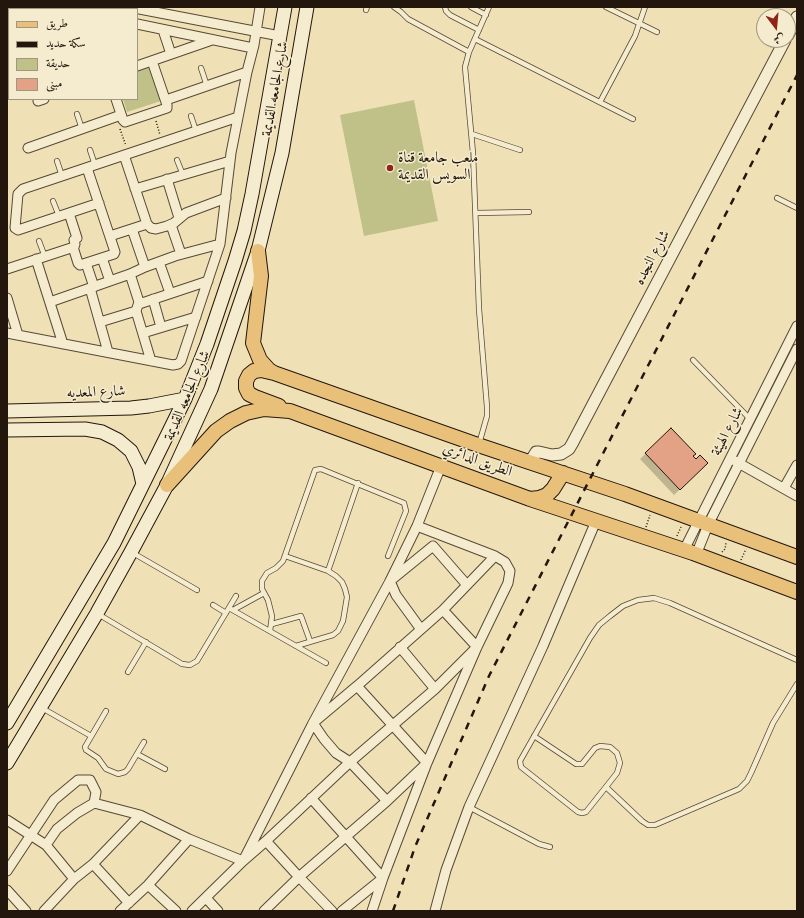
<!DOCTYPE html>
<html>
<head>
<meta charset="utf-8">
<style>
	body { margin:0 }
	#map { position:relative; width:804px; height:918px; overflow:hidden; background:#efe1b5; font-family:"IM FELL Double Pica",Amiri,serif }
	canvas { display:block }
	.frame { position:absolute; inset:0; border:8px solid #23160d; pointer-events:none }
	.legend { position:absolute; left:8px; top:8px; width:130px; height:92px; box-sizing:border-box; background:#f5eccf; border:1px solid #a19681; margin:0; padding:5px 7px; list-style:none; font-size:12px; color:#23160d }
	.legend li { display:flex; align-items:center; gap:8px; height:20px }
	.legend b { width:20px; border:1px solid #a19681 }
	.north { position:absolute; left:756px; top:8px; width:40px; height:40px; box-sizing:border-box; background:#f5eccf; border:1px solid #a19681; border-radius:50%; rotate:164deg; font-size:11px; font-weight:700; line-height:16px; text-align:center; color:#23160d }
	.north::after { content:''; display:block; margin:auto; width:14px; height:18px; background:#8f2418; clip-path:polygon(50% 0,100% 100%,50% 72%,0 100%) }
</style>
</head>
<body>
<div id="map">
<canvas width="804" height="918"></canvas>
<div class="frame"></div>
<ul class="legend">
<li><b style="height:5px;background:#e8c07a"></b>طريق</li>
<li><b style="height:5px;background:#23160d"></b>سكة حديد</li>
<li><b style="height:11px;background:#c0c188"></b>حديقة</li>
<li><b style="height:11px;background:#e3a185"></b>مبنى</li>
</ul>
<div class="north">ش</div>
</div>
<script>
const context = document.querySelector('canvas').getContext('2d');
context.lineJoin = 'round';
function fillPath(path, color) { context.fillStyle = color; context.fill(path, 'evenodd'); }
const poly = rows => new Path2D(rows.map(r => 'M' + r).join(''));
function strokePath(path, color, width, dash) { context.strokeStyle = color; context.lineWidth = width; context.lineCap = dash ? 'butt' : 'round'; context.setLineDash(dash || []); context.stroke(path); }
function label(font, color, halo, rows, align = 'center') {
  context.font = font + ' "IM FELL Double Pica",Amiri,serif'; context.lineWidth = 3; context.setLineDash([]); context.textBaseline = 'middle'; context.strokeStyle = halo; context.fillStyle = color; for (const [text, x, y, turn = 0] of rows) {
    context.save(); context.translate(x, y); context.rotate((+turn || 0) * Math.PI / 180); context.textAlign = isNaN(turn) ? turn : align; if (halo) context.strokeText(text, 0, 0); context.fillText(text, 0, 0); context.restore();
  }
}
fillPath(poly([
	[148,65,161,101,127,112,123,99,137,99,137,69],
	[414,100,438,221,364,236,340,115]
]), '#c0c188');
fillPath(poly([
	[671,429,696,461,707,463,674,495,640,459]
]), '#0003');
const building = poly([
	[671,428,696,454,693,456,696,459,700,455,708,463,680,490,645,453,671,428]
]);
fillPath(building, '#e3a185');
strokePath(building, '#23160d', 1);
const service = poly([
	[394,7,401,12,408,19,469,52],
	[445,7,446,11,450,15,479,30],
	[471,7,486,15],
	[606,7,657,32],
	[366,10,367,7],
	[475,39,633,119],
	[201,68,207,86],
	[600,102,635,36,645,7],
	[77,114,82,129],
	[191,116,196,131],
	[472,134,520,150],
	[90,150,95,165],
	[177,160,183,175],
	[57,161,62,176],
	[777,198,797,208],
	[53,201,59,216],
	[476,213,529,212],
	[39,241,45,257],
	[693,360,750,419],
	[479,444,487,416,487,407,479,309,473,153,465,67,469,52,489,7],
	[133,553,197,590],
	[285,556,328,571,336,576,342,582,345,589,347,597,343,621,338,631,333,635,296,646],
	[328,571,358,483],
	[213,605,226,613],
	[229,608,326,663],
	[233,610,264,593],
	[98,614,182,664,190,665,197,661,236,596],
	[272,624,301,616,310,641],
	[270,631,272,616,268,600,262,589,262,581,267,573,276,568,283,561,315,470,321,469,404,503,406,511,388,556],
	[128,672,146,642],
	[42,708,91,736],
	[106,711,85,747,86,750,98,758,106,769,118,774,125,772,128,769,144,742],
	[534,736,576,764,582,764,595,748,600,746,610,747,617,753,620,763,617,773,586,812,582,813,578,812,521,767,520,761,590,638,599,625,610,616,623,606,638,600,654,598,670,603,797,660],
	[137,754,165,769],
	[606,787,642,821,648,825,655,825,739,789,747,781,751,773,773,723,797,684],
	[469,807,539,844,550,847]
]);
const minor = poly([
	[129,7,280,36],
	[56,8,60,9],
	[137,24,253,48],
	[163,30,171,54],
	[137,66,212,40],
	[116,99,123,120,125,122,167,108,167,105,152,61],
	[166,100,247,72],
	[38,101,44,99],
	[28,148,121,115],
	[124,155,147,224,151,228,156,229,167,226,174,223,186,213,226,198],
	[167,179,179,218],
	[135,189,230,161],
	[99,203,18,230,15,228,18,194,23,189,238,117],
	[171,225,181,254],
	[132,229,145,267],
	[110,236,147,224],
	[73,247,78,263,80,265,114,254,115,252,87,168],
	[102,258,110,281],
	[36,259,63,344],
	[159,262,170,293],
	[86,263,94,287],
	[7,269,74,247,75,244,74,240,77,238,69,213],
	[90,288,108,352],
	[7,298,18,335],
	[153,299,161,327],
	[50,302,130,274,145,267,175,256,220,244],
	[139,304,208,281],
	[136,311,151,361],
	[100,322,136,311,139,302,130,274],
	[7,333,173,365,178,364,181,361,220,244,231,153,247,72,254,45,260,7],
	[143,333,196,317],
	[735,461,797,496],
	[784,488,797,465],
	[684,550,797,326],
	[696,555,708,525,797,349],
	[420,628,396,595,390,581,433,546,467,585],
	[400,647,435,689],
	[311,798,383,878,342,911],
	[387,801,350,762,336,753,324,739,313,723,357,686,443,610,495,556],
	[7,820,46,845,57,829,77,813,94,803],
	[46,845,74,879,93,864,140,815],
	[93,864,129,903],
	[7,871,54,800,78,780,90,780,96,792,94,803,140,815,189,839,243,861,266,841],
	[148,885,176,911],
	[7,890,26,911],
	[206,898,218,911],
	[44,911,74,879],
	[120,911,148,885,189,839],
	[192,911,243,861,313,723,390,581,417,526,441,466],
	[264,911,299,877,387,801,427,763,357,686],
	[332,911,299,877,266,841,350,762,435,689,477,647,443,610],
	[372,911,383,878,427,763,477,647,508,583,510,571,505,562,495,556,417,526],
	[435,911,446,870,469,807,543,646,596,521]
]);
const tertiary = poly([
	[788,35,797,17],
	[530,462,536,452,539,452,552,455,561,454,569,449,572,444,785,40]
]);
const secondary = poly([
	[7,411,131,408,149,406,185,399],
	[7,430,85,429,102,432,118,440,131,451,139,467,143,484],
	[7,723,114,543,185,399,207,344,235,261,244,231,252,194,285,7],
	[7,763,97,613,131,552,167,485,211,389,258,251,282,153,307,7]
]);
const primary = poly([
	[258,251,261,276,253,343,260,360,269,370,274,373,478,445,625,494,797,557],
	[274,373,261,370,254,371,249,375,246,381,246,388,249,394,255,397,279,406],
	[167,485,216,431,230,421,246,413,264,409,290,411,530,499,693,553,797,592],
	[530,499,539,498,547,495,553,489,563,473]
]);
strokePath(service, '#564937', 6);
strokePath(minor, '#564937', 11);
strokePath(tertiary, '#564937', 13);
strokePath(secondary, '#23160d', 15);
strokePath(primary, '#23160d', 16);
strokePath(poly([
	[156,121,160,135],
	[120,129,126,146],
	[646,527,650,515],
	[677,536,681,527],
	[722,552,725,549,726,543],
	[741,560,746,549]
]), '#23160d', 1.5, [1, 2]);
strokePath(service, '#f5eccf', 4.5);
strokePath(minor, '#f5eccf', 9);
strokePath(tertiary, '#f5eccf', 11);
strokePath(secondary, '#f5eccf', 13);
strokePath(primary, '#e8c07a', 14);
strokePath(poly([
	[393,911,415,847,489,676,797,75]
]), '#23160d', 2.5, [7, 7]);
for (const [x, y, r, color] of [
	[390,168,4,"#8f2418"]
]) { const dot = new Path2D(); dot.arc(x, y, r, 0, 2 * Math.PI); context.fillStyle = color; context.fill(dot); strokePath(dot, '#f5eccf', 1.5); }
label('15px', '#23160d', '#f5eccf', [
	["شارع الجامعه القديمة",276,89,-80],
	["شارع النجده",653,258,-62],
	["شارع المعديه",96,393,-2],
	["شارع الجامعه القديمة",188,396,-67],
	["شارع الهيئة",728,432,-63],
	["الطريق الدائري",477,461,20]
]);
label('15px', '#23160d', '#f5eccf', [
	["ملعب جامعة قناة",398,159],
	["السويس القديمة",398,176]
], 'left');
</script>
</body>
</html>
